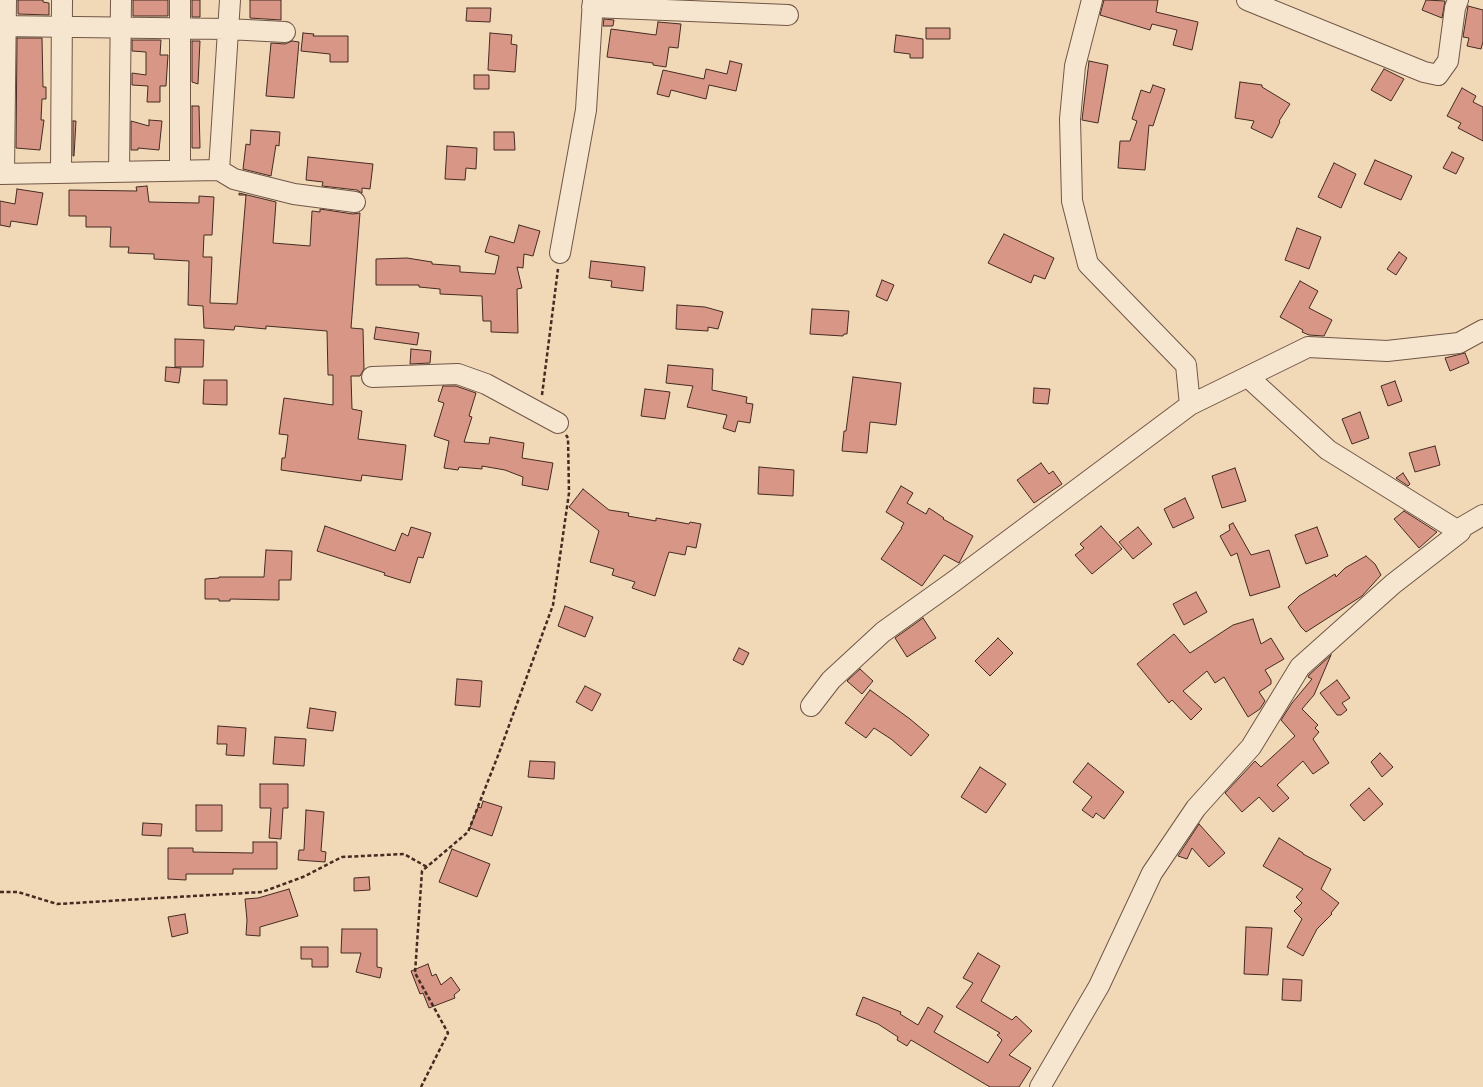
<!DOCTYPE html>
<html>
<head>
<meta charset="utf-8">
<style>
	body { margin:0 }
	canvas { display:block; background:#f1d9b7 }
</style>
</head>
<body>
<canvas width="1483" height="1087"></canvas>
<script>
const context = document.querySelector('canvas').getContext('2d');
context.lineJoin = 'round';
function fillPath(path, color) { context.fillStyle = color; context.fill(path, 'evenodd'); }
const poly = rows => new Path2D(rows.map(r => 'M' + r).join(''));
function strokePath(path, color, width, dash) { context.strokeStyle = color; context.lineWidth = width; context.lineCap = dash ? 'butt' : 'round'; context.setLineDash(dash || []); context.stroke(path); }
const building = poly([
	[18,0,43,0,43,2,49,3,49,15,18,14,18,0],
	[133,0,168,0,168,16,133,16,133,0],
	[192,0,200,0,200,17,192,17,192,0],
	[250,0,281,0,281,20,250,18,250,0],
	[1104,0,1158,0,1156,12,1198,22,1192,50,1173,45,1177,30,1152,24,1150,30,1100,15,1104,0],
	[1426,0,1445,1,1442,18,1422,10,1426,0],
	[1468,6,1483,10,1483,42,1481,49,1467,46,1469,38,1463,37,1468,6],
	[467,8,491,8,490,22,466,21,467,8],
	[604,19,614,20,613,26,603,26,604,19],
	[658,22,681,24,678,48,669,47,666,67,653,65,653,63,607,57,611,29,656,35,658,22],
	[926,28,950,28,950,39,926,39,926,28],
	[303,33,314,34,313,36,348,36,348,62,330,62,330,54,301,51,303,33],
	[490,33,512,35,511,44,517,45,515,72,488,70,490,33],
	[896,35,923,39,923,58,910,58,910,54,894,52,896,35],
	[17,38,42,38,43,87,46,87,46,99,42,99,41,120,44,120,40,150,16,148,17,38],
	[132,40,161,40,160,55,168,55,166,86,160,86,160,102,147,102,148,86,132,85,132,73,146,75,146,52,132,51,132,40],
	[192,41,200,41,198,84,192,82,192,41],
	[292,41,299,42,294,98,266,96,271,43,285,44,292,41],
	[730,61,742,64,736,91,709,85,706,99,671,90,669,97,657,94,663,70,704,79,706,69,727,74,730,61],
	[1089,61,1108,65,1098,123,1082,120,1089,61],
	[1384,69,1404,79,1391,101,1371,90,1384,69],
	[474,75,489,75,489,89,474,89,474,75],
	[1240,82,1262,85,1262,87,1290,104,1279,121,1280,122,1272,138,1251,128,1254,121,1235,118,1240,82],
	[1153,85,1165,89,1153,126,1149,125,1145,170,1118,168,1120,141,1130,141,1137,121,1132,119,1141,90,1150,93,1153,85],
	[1462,88,1476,96,1473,102,1483,107,1483,141,1458,128,1461,123,1447,116,1462,88],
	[192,106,199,106,200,148,192,148,192,106],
	[149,120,162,121,159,150,138,148,138,150,131,150,131,121,149,126,149,120],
	[73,121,76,121,74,156,73,156,73,121],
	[251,130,280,132,279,146,276,145,271,176,243,169,246,144,250,145,251,130],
	[494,132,514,132,515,150,494,150,494,132],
	[447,146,477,148,476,169,466,168,465,180,445,179,447,146],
	[1452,152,1464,158,1456,174,1443,168,1452,152],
	[308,157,373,164,370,189,362,188,362,193,357,190,322,186,323,182,306,180,308,157],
	[1375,160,1412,176,1401,200,1364,184,1375,160],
	[1334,163,1356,174,1341,208,1318,197,1334,163],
	[147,186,149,202,199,203,199,196,214,197,212,235,204,235,203,257,212,257,210,303,237,304,246,195,239,195,239,193,276,202,273,243,310,246,312,211,320,212,320,209,353,214,360,213,351,328,363,329,364,369,360,376,351,376,352,409,362,411,358,439,406,445,402,480,362,475,361,481,281,470,282,458,285,458,288,435,279,434,284,398,333,405,333,375,328,375,327,331,266,326,266,329,235,326,234,330,204,328,203,306,188,305,189,261,154,259,154,254,128,253,129,247,110,247,111,227,86,227,86,216,69,216,69,190,137,191,136,187,147,186],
	[17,189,43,193,37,225,11,221,10,227,0,225,0,201,15,204,17,189],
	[519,225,540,231,533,256,524,254,523,268,517,267,522,288,517,289,518,333,491,332,491,321,483,321,482,296,440,294,440,289,419,287,419,285,376,285,376,259,407,258,432,262,432,264,460,266,460,272,495,274,499,256,485,252,490,236,514,243,519,225],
	[1297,228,1321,237,1309,269,1285,260,1297,228],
	[1004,234,1054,258,1045,279,1034,275,1031,283,988,263,1004,234],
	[1399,252,1407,258,1396,275,1387,269,1399,252],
	[591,261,645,267,643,291,611,287,612,281,589,278,591,261],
	[882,280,894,285,887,301,876,296,882,280],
	[1300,281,1318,291,1309,308,1332,320,1324,336,1309,335,1302,332,1303,330,1280,317,1300,281],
	[677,305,705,307,723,312,718,329,708,327,708,331,676,329,677,305],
	[812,309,849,311,847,334,844,334,843,336,810,334,812,309],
	[376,327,419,333,417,345,374,339,376,327],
	[175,339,204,340,203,367,175,367,175,339],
	[411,349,431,351,430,363,410,364,411,349],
	[1465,353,1469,363,1450,371,1445,358,1465,353],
	[668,365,713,369,712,390,747,397,746,403,753,404,750,423,738,421,735,432,723,428,727,415,687,407,693,386,666,383,668,365],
	[166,367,181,368,179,383,165,381,166,367],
	[853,377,901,383,896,425,870,422,867,453,842,451,844,431,846,431,853,377],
	[204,380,227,380,227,405,203,404,204,380],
	[1395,381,1402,401,1388,406,1381,386,1395,381],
	[443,386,456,386,476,393,469,416,472,417,464,442,489,444,490,437,524,443,522,458,553,463,548,490,522,485,523,477,505,470,482,466,482,469,459,467,458,470,444,468,449,441,434,436,444,403,438,401,443,386],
	[1034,388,1050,389,1048,404,1033,403,1034,388],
	[645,389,670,392,665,419,641,416,645,389],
	[1360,412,1369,438,1352,444,1342,419,1360,412],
	[1435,446,1440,465,1415,472,1409,453,1435,446],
	[1041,463,1049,474,1053,471,1062,484,1034,503,1017,480,1041,463],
	[759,467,794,470,793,496,758,494,759,467],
	[1235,468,1246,501,1222,508,1212,476,1235,468],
	[1403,473,1410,484,1408,486,1396,478,1403,473],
	[901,486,913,493,907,503,926,514,929,508,944,518,943,519,973,536,959,563,944,555,922,586,881,559,902,528,901,528,904,523,886,512,901,486],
	[583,489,609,510,629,513,628,516,656,521,656,518,689,524,690,522,701,524,696,548,687,546,685,555,669,552,655,596,632,588,635,582,612,575,614,569,590,562,599,531,569,507,583,489],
	[1185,498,1194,518,1173,528,1164,509,1185,498],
	[1404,511,1437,532,1419,548,1394,519,1404,511],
	[1233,523,1251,555,1269,550,1280,587,1250,596,1237,553,1231,556,1220,536,1230,530,1229,525,1233,523],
	[325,526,395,551,402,533,408,536,411,527,431,533,423,558,418,557,410,583,384,575,385,573,317,551,325,526],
	[1101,526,1122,549,1092,574,1075,555,1084,548,1080,544,1101,526],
	[1138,527,1152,544,1133,559,1119,542,1138,527],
	[1317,527,1328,556,1306,564,1295,535,1317,527],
	[266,550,292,551,291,580,279,580,279,600,230,599,230,601,219,601,219,599,205,599,205,579,219,578,219,577,264,577,266,550],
	[1366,556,1375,564,1381,575,1362,596,1306,632,1301,627,1288,607,1299,596,1335,574,1336,577,1345,568,1366,556],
	[1196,592,1207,612,1184,625,1173,604,1196,592],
	[565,606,593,617,585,637,558,626,565,606],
	[923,618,936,638,907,657,895,638,923,618],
	[1253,619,1261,644,1271,638,1284,659,1265,670,1271,680,1271,684,1259,692,1265,701,1260,709,1248,717,1224,677,1215,683,1207,671,1183,691,1202,709,1191,720,1172,700,1169,703,1137,664,1174,634,1190,653,1233,625,1253,619],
	[998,638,1013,653,990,676,975,661,998,638],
	[739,648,749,653,743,665,733,660,739,648],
	[1331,655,1314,695,1302,709,1318,725,1315,728,1319,732,1313,739,1329,763,1313,774,1303,761,1277,785,1289,798,1273,812,1259,797,1242,812,1225,793,1255,761,1261,767,1295,736,1281,720,1292,703,1312,679,1308,677,1309,675,1331,655],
	[860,669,873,681,862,694,847,681,860,669],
	[457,679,482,681,480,707,455,705,457,679],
	[1337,680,1350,698,1342,703,1347,710,1341,715,1337,715,1320,693,1337,680],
	[585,686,601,694,592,711,576,702,585,686],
	[870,690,910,719,929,735,911,756,891,739,874,728,866,738,845,723,870,690],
	[310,708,336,712,333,731,307,728,310,708],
	[218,726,246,728,244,756,226,755,227,744,217,744,218,726],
	[275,737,306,739,304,766,273,764,275,737],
	[1380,753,1393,767,1382,777,1371,762,1380,753],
	[530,761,555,762,554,779,528,777,530,761],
	[1088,763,1124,792,1104,819,1096,813,1093,818,1082,810,1092,797,1073,782,1088,763],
	[980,767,1006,784,986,813,961,797,980,767],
	[260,784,288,784,288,808,283,808,281,839,269,838,271,808,260,808,260,784],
	[1369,788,1383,804,1364,821,1350,805,1369,788],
	[483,801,502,807,492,836,470,828,478,807,481,808,483,801],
	[196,805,222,805,222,831,196,831,196,805],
	[306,810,324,812,321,851,326,852,325,862,298,860,299,850,304,850,306,810],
	[143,823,162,824,161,836,142,835,143,823],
	[1199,824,1225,853,1209,867,1192,848,1187,859,1178,856,1199,824],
	[1279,838,1303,853,1303,854,1331,869,1321,889,1339,903,1331,913,1332,914,1317,929,1303,956,1287,947,1302,919,1294,911,1302,903,1296,897,1303,889,1263,866,1279,838],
	[253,842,277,842,277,869,233,869,233,874,186,874,186,880,168,879,168,848,193,848,193,852,253,853,253,842],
	[452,849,490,864,477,897,439,882,452,849],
	[369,877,370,890,354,891,354,878,369,877],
	[289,889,298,916,260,927,260,936,246,935,247,920,245,899,258,898,289,889],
	[185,914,188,933,172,937,168,917,185,914],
	[1246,927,1272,928,1268,975,1244,974,1246,927],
	[342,929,377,929,377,967,382,968,380,978,356,972,361,953,341,953,342,929],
	[301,947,328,947,328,967,312,967,312,959,301,959,301,947],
	[978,953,1000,966,981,1001,1012,1020,1016,1016,1032,1031,1009,1055,1031,1068,1019,1087,990,1087,911,1040,907,1046,897,1040,898,1037,878,1024,856,1015,863,997,901,1012,900,1014,918,1025,928,1007,943,1016,934,1032,988,1063,1002,1040,997,1035,1000,1033,956,1007,973,983,963,978,978,953],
	[428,964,432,976,436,974,441,985,451,977,460,990,454,995,455,998,429,1008,423,993,420,994,411,971,428,964],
	[1283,979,1302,980,1301,1001,1282,1000,1283,979]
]);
fillPath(building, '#d79686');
strokePath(building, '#452b22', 1);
const minor = poly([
	[1247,0,1424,72,1438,75,1448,61,1455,8,1458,0],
	[592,7,788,15],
	[0,26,228,29,285,32],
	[180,170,180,0],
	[219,170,234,179,294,194,355,202],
	[119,172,121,0],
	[61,173,62,0],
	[0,174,219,170,230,0],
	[4,174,6,0],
	[560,253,586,110,593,0],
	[372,377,458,374,486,384,558,423],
	[1248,377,1328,450,1460,532],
	[1190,405,1308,347,1387,351,1459,343,1483,330],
	[811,706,831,680,883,632,953,582,1190,405,1186,365,1088,264,1072,201,1070,119,1075,66,1092,0],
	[1040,1087,1099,986,1152,873,1196,808,1251,747,1300,667,1393,584,1460,532,1459,529,1483,515]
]);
strokePath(minor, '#705647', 22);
strokePath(poly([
	[542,395,558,269],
	[0,892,18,892,57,904,262,892,303,877,342,857,404,854,427,867],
	[421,1087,448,1033,415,973,422,871,468,832,499,753,553,605,569,493,568,438,566,435]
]), '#452b22', 2.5, [4, 2.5]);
strokePath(minor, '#f6e6d0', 20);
</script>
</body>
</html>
